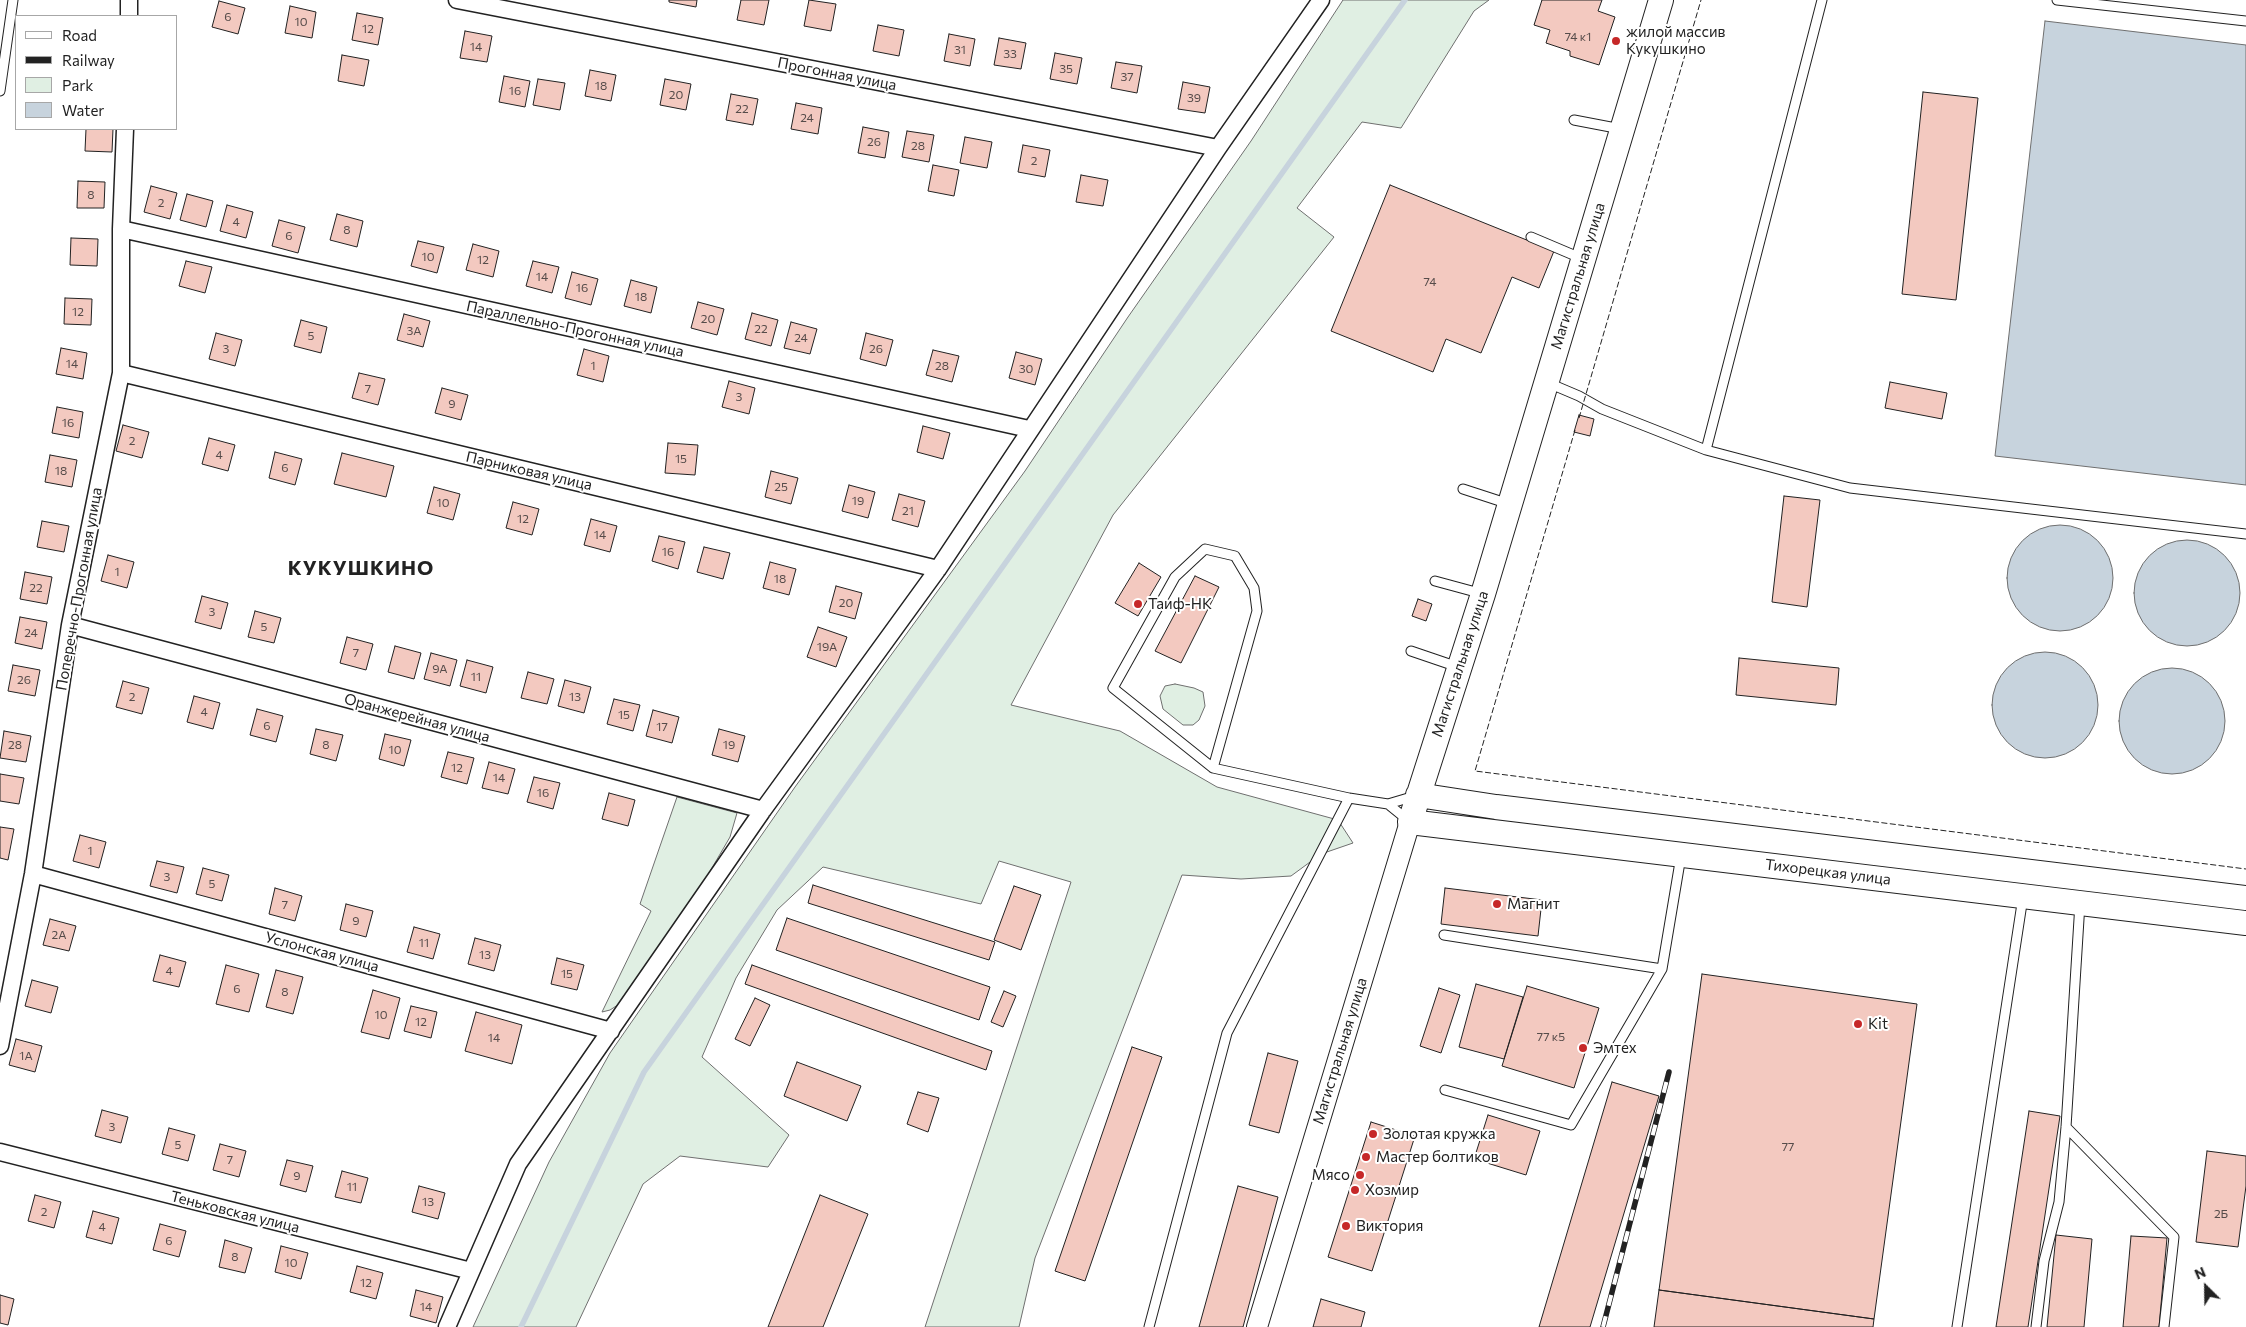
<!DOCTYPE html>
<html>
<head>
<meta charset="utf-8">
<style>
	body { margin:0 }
	#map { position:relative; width:2246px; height:1327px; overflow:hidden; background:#fff; font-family:Commissioner,sans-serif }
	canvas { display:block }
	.legend { position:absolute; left:15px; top:15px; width:162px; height:115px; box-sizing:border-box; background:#fff; border:1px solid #a7a7a7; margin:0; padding:6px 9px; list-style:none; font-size:15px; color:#222 }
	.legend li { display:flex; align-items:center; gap:10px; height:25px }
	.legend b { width:25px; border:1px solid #a7a7a7 }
	.north { position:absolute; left:2181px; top:1262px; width:50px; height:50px; -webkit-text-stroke:4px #fff; paint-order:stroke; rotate:337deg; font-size:14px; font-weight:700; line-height:20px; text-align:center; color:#222 }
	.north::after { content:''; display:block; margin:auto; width:18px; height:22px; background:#222; clip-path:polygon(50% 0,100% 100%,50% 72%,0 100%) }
</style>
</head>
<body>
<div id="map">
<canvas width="2246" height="1327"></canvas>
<ul class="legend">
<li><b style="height:6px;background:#fff"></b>Road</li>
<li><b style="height:6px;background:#222"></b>Railway</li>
<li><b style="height:14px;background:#e0efe3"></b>Park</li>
<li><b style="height:14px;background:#c7d3dd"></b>Water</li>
</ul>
<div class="north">N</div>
</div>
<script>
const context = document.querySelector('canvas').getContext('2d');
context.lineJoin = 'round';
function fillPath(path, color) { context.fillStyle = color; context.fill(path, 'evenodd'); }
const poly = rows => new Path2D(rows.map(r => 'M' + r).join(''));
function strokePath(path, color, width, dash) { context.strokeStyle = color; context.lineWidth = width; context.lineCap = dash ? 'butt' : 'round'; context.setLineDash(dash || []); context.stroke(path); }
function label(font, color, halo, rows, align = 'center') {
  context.font = font + ' Commissioner,sans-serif'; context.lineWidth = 4; context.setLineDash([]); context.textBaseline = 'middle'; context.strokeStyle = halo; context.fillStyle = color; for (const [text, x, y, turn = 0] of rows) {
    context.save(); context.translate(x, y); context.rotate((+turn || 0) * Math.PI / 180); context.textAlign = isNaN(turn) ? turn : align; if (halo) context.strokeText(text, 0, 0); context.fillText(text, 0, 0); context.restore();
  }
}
const green = poly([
	[1343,0,1489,0,1474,11,1401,128,1362,122,1297,208,1334,237,1113,515,1011,705,1120,731,1217,787,1338,820,1353,843,1321,854,1291,876,1241,879,1182,875,1035,1258,1019,1327,925,1327,1071,882,999,861,981,904,823,867,777,910,736,978,702,1057,789,1135,768,1167,680,1156,643,1184,576,1327,473,1327,549,1162,610,1053,795,787,1025,471,1128,317,1251,141,1343,0],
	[1175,684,1194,688,1203,692,1205,706,1199,720,1193,725,1183,725,1163,709,1160,696,1165,686,1175,684],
	[677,797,737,813,730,837,677,928,624,1001,610,1010,602,1012,651,911,640,904,677,797]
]);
fillPath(green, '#e0efe3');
strokePath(green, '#6f6f6f', 1);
const water = poly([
	[2045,21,2246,45,2246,485,1995,456,2045,21],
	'2007 578a53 53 0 1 1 106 0a53 53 0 1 1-106 0Z',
	'2134 593a53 53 0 1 1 106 0a53 53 0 1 1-106 0Z',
	'1992 705a53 53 0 1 1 106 0a53 53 0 1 1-106 0Z',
	'2119 721a53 53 0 1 1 106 0a53 53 0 1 1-106 0Z'
]);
fillPath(water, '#c7d3dd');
strokePath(water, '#6f6f6f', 1);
strokePath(poly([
	[521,1327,644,1072,1405,0]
]), '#c7d3dd', 5.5);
const building = poly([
	[669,0,697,0,696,7,669,2,669,0],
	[741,0,769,0,764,25,737,20,741,0],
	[809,0,836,4,831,31,804,26,809,0],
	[1542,0,1602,0,1598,11,1615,17,1599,65,1570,56,1570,51,1546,43,1550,30,1534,25,1542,0],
	[219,1,245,8,238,34,212,27,219,1],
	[290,6,316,12,312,38,285,33,290,6],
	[357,13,383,18,378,45,352,40,357,13],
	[878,25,904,30,899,56,873,51,878,25],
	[465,31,492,36,487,62,460,58,465,31],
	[949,34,975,39,970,66,944,61,949,34],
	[999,38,1026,43,1021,69,994,65,999,38],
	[1055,53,1082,58,1077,84,1050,79,1055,53],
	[342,55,369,60,364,86,338,81,342,55],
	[1116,62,1142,66,1137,93,1111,88,1116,62],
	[590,70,616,75,611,101,585,96,590,70],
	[504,76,530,81,525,107,499,102,504,76],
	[538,79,565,83,560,110,533,105,538,79],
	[665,79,691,84,686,110,660,105,665,79],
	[1183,82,1210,87,1205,113,1178,109,1183,82],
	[1923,92,1978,98,1956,300,1902,294,1923,92],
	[731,94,758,99,753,125,726,120,731,94],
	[796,103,822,108,818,134,791,129,796,103],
	[863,127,889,132,885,158,858,153,863,127],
	[86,129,113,129,112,152,85,151,86,129],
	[907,131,934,135,929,162,902,157,907,131],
	[965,137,992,142,987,168,960,163,965,137],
	[1023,145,1050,150,1045,177,1018,172,1023,145],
	[933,165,959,170,954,196,928,191,933,165],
	[1081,175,1108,180,1103,206,1076,202,1081,175],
	[78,181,105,182,104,208,77,208,78,181],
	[1390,185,1554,251,1539,288,1512,277,1481,353,1446,339,1433,372,1331,331,1390,185],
	[151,186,177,193,170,219,144,212,151,186],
	[187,194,213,201,206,227,180,220,187,194],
	[227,205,253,212,246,238,220,231,227,205],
	[337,214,363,221,357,247,330,240,337,214],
	[279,220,305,227,298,253,272,246,279,220],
	[71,238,98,239,97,266,70,265,71,238],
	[418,241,444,247,437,273,411,266,418,241],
	[473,244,499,251,493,277,466,270,473,244],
	[186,261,212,267,205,293,179,286,186,261],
	[533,261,559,267,552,293,526,286,533,261],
	[572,272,598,279,591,305,565,298,572,272],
	[631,280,657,287,651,313,624,306,631,280],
	[65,298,92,299,91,325,64,324,65,298],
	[698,302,724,309,717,335,691,328,698,302],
	[752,313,778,320,771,346,745,339,752,313],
	[404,314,430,321,423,347,397,340,404,314],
	[301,320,327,327,321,353,294,346,301,320],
	[791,322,817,329,810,354,784,348,791,322],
	[216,333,242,340,235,366,209,359,216,333],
	[866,333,893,340,886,366,860,359,866,333],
	[61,348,87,353,83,379,56,374,61,348],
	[584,349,609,356,603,382,577,375,584,349],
	[933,350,959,356,952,382,926,375,933,350],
	[1016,352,1042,359,1035,385,1009,378,1016,352],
	[359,373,385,379,378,405,352,398,359,373],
	[729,381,755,388,749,414,722,407,729,381],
	[1890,382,1947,393,1942,419,1885,408,1890,382],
	[442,388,468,395,461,420,435,413,442,388],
	[57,407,83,412,79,438,52,433,57,407],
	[1579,415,1594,419,1590,436,1574,432,1579,415],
	[123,425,149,432,142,458,116,451,123,425],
	[923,426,950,433,943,459,917,452,923,426],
	[209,438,235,445,228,471,202,464,209,438],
	[668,443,698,445,695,475,665,473,668,443],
	[275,452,302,459,295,485,269,478,275,452],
	[342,453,394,466,386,497,334,484,342,453],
	[50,455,77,460,72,487,45,482,50,455],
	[771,471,798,478,791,504,765,497,771,471],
	[849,485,875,492,868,518,842,511,849,485],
	[434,487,460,494,453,520,427,513,434,487],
	[899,494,925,501,918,527,892,520,899,494],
	[1784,496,1820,500,1807,607,1772,602,1784,496],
	[513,502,539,509,532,535,506,528,513,502],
	[591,519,617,526,610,552,584,545,591,519],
	[42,521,69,526,64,552,37,547,42,521],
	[659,536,685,542,678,569,652,561,659,536],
	[704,547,730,553,723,579,697,572,704,547],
	[108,555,134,562,127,588,101,581,108,555],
	[770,562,796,569,789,595,763,588,770,562],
	[1139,563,1161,577,1138,616,1115,603,1139,563],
	[25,572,52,577,47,604,20,599,25,572],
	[1195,576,1219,587,1181,663,1155,651,1195,576],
	[836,586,862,593,855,619,829,612,836,586],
	[202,596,228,603,221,629,195,622,202,596],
	[1418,599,1432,604,1426,621,1412,616,1418,599],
	[255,611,281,618,274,643,248,637,255,611],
	[20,617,47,622,42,649,15,643,20,617],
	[818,627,847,637,836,667,807,657,818,627],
	[347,637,373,644,366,670,340,663,347,637],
	[395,646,421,653,414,679,388,672,395,646],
	[431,653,457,660,450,686,424,679,431,653],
	[1739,658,1839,668,1836,705,1736,695,1739,658],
	[467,660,493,667,486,693,460,686,467,660],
	[13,665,40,670,35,696,8,691,13,665],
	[528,672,554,679,547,704,521,698,528,672],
	[565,680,591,687,584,713,558,706,565,680],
	[123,681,149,688,142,714,116,707,123,681],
	[194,696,220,703,213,729,187,722,194,696],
	[614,699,640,705,633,731,607,724,614,699],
	[257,709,283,716,276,742,250,735,257,709],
	[653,710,679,717,672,743,646,736,653,710],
	[316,729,343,735,336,761,310,754,316,729],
	[719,729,745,736,738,762,712,755,719,729],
	[4,731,31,736,26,762,0,758,4,731],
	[385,734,411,740,404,766,379,759,385,734],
	[448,752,474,758,467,784,441,777,448,752],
	[489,762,515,769,508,794,482,788,489,762],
	[0,774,24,778,19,804,0,801,0,774],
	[534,777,560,783,553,809,527,802,534,777],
	[609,793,635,800,628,826,602,819,609,793],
	[0,827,14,829,8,860,0,858,0,827],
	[80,835,106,842,99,868,73,861,80,835],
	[157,861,184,867,177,893,150,886,157,861],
	[203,868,229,875,222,901,196,894,203,868],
	[813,885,995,942,989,960,808,903,813,885],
	[1014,886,1041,895,1021,950,994,940,1014,886],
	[275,888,302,896,295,921,269,914,275,888],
	[1445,888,1542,900,1538,936,1441,924,1445,888],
	[346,904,373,911,366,937,340,930,346,904],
	[787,918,990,987,979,1020,776,950,787,918],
	[50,919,76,926,69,951,43,945,50,919],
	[414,927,440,934,433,959,407,952,414,927],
	[475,938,501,945,494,971,468,964,475,938],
	[160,955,186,962,179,987,153,981,160,955],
	[557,958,584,965,577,990,551,984,557,958],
	[226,965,259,974,249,1012,216,1004,226,965],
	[752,965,992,1051,986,1070,745,984,752,965],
	[276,970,303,977,293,1014,266,1007,276,970],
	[1702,974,1917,1004,1874,1319,1659,1290,1702,974],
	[32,980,58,987,51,1013,25,1006,32,980],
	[1476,984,1523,997,1504,1059,1459,1047,1476,984],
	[1527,986,1599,1008,1574,1088,1502,1066,1527,986],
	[1439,988,1460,995,1441,1053,1420,1046,1439,988],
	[373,990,400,998,389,1039,361,1032,373,990],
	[1004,991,1016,996,1003,1027,991,1022,1004,991],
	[755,998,770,1005,750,1046,735,1039,755,998],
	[411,1006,437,1012,431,1038,404,1031,411,1006],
	[476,1012,522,1025,512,1064,465,1051,476,1012],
	[16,1039,42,1046,35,1072,9,1065,16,1039],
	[1132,1047,1162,1057,1085,1281,1055,1271,1132,1047],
	[1268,1053,1298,1061,1279,1133,1249,1125,1268,1053],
	[797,1062,861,1086,847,1121,784,1096,797,1062],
	[1612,1082,1659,1096,1590,1327,1539,1327,1612,1082],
	[918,1092,939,1098,928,1132,907,1124,918,1092],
	[102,1110,128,1117,121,1143,95,1136,102,1110],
	[2029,1111,2060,1116,2028,1327,1996,1327,2029,1111],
	[1488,1115,1540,1131,1526,1175,1474,1159,1488,1115],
	[1371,1122,1415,1136,1372,1271,1328,1257,1371,1122],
	[169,1128,195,1135,188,1161,162,1154,169,1128],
	[220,1144,246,1151,239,1177,213,1170,220,1144],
	[2207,1151,2246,1156,2246,1186,2238,1247,2196,1242,2207,1151],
	[287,1160,313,1166,306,1192,280,1185,287,1160],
	[342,1171,368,1178,361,1203,335,1197,342,1171],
	[419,1186,445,1193,438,1219,412,1212,419,1186],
	[1238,1186,1278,1197,1243,1327,1199,1327,1238,1186],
	[35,1195,61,1202,54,1228,28,1221,35,1195],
	[820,1195,868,1214,823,1327,768,1327,820,1195],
	[93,1211,119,1218,112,1244,86,1237,93,1211],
	[160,1224,186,1231,179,1257,153,1250,160,1224],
	[2056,1235,2092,1239,2084,1327,2047,1327,2056,1235],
	[2131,1236,2167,1238,2159,1327,2123,1327,2131,1236],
	[225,1240,252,1248,245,1273,219,1267,225,1240],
	[281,1246,308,1253,301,1279,275,1272,281,1246],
	[357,1266,383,1273,376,1299,350,1292,357,1266],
	[416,1290,443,1297,436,1323,410,1316,416,1290],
	[1659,1290,1874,1319,1873,1327,1654,1327,1659,1290],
	[0,1295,14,1299,8,1325,0,1323,0,1295],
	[1321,1299,1365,1312,1361,1327,1313,1327,1321,1299]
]);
fillPath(building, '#f3c9c0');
strokePath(building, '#222', 1);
const service = poly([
	[2057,0,2246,21],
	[0,91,13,0],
	[1574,120,1621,129],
	[1531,237,1583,259],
	[1546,382,1579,396,1602,409,1706,450,1850,488,2246,534],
	[1706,450,1822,0],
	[1463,489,1509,504],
	[1435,581,1483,594],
	[1411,651,1458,667],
	[1213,768,1113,688,1175,577,1205,549,1235,556,1254,588,1257,611,1213,768,1349,798,1388,804,1415,796],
	[1388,804,1409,821],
	[1444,935,1662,969,1681,856],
	[1445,1090,1571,1125,1662,969],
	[2066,1127,2174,1237,2164,1327],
	[1149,1327,1227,1033,1349,798],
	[1957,1327,2023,897],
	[2036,1327,2044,1261,2059,1202,2066,1127,2080,903]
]);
const minor = poly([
	[457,0,1218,148],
	[129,16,129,0],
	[121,229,1029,429],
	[121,373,938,569],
	[70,625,763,810],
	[33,874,611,1031],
	[0,1046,33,874,70,625,121,373,121,229,125,129],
	[0,1152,471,1271],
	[447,1327,518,1164,763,810,938,569,1218,148,1321,0]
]);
const tertiary = poly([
	[1257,1327,1410,822]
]);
const secondary = poly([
	[1661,0,1483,594,1410,822,2246,923],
	[1418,795,1496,807,2246,898]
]);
strokePath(service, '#222', 11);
strokePath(minor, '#222', 19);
strokePath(tertiary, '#222', 22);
strokePath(secondary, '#222', 26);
strokePath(service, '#fff', 9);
strokePath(minor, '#fff', 16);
strokePath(tertiary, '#fff', 20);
strokePath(secondary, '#fff', 24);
const rail = poly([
	[1603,1327,1669,1072]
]);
strokePath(rail, '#222', 5.5);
strokePath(rail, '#fff', 4, [11]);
strokePath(poly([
	[1579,418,1701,0],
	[1575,430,1475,771,2246,869]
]), '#222', 1, [6, 2.5]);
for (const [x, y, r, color] of [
	[1616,41,5,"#c62828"],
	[1138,604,5,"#c62828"],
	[1497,904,5,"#c62828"],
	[1858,1024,5,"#c62828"],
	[1583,1048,5,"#c62828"],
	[1373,1134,5,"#c62828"],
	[1366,1157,5,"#c62828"],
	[1360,1175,5,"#c62828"],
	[1355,1190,5,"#c62828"],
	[1346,1226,5,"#c62828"]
]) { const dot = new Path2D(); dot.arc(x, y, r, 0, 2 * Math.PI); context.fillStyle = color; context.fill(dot); strokePath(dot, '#fff', 2); }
label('12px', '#564c4a', null, [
	["6",228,17],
	["10",301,22],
	["12",368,29],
	["74 к1",1578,37],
	["14",476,47],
	["31",960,50],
	["33",1010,54],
	["35",1066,69],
	["37",1127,77],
	["18",601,86],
	["16",515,91],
	["20",676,95],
	["39",1194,98],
	["22",742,109],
	["24",807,118],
	["26",874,142],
	["28",918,146],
	["2",1034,161],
	["8",91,195],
	["2",161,203],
	["4",236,222],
	["8",347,230],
	["6",289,236],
	["10",428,257],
	["12",483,260],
	["14",542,277],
	["74",1430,282],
	["16",582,288],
	["18",641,297],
	["12",78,312],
	["20",708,319],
	["22",761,329],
	["3А",414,331],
	["5",311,336],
	["24",801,338],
	["3",226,349],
	["26",876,349],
	["14",72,364],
	["1",593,366],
	["28",942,366],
	["30",1026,369],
	["7",368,389],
	["3",739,397],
	["9",452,404],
	["16",68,423],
	["2",132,441],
	["4",219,455],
	["15",681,459],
	["6",285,468],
	["18",61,471],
	["25",781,487],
	["19",858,501],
	["10",443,503],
	["21",908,511],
	["12",523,519],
	["14",600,535],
	["16",668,552],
	["1",117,572],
	["18",780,579],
	["22",36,588],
	["20",846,603],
	["3",212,612],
	["5",264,627],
	["24",31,633],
	["19А",827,647],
	["7",356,653],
	["9А",440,669],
	["11",476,677],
	["26",24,680],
	["2",132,697],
	["13",575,697],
	["4",204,712],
	["15",624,715],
	["6",267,726],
	["17",662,727],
	["28",15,745],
	["8",326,745],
	["19",729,745],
	["10",395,750],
	["12",457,768],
	["14",499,778],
	["16",543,793],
	["1",90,851],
	["3",167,877],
	["5",212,884],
	["7",285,905],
	["9",356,921],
	["2А",59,935],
	["11",424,943],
	["13",485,955],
	["4",169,971],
	["15",567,974],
	["6",237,989],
	["8",285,992],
	["10",381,1015],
	["12",421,1022],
	["77 к5",1551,1037],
	["14",494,1038],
	["1А",26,1056],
	["3",112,1127],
	["5",178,1145],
	["77",1788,1147],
	["7",230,1160],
	["9",297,1176],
	["11",352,1187],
	["13",428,1202],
	["2",44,1212],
	["2Б",2221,1214],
	["4",102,1227],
	["6",169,1241],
	["8",235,1257],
	["10",291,1263],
	["12",366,1283],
	["14",426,1307]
]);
label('15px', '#222', '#fff', [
	["жилой массив",1626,32],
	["Кукушкино",1626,49],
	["Таиф-НК",1148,604],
	["Магнит",1507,904],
	["Kit",1868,1024],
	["Эмтех",1593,1048],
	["Золотая кружка",1383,1134],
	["Мастер болтиков",1376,1157],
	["Мясо",1350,1175,"right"],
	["Хозмир",1365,1190],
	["Виктория",1356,1226]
], 'left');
label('15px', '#222', '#fff', [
	["Прогонная улица",837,74,11],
	["Магистральная улица",1578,276,-73],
	["Параллельно-Прогонная улица",575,329,12],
	["Парниковая улица",529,471,13],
	["Поперечно-Прогонная улица",79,589,-80],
	["Магистральная улица",1460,664,-72],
	["Оранжерейная улица",417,718,15],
	["Тихорецкая улица",1828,872,7],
	["Услонская улица",322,952,15],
	["Магистральная улица",1340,1051,-73],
	["Теньковская улица",235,1212,14]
]);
context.letterSpacing = '1px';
label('bold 20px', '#222', '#fff', [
	["КУКУШКИНО",361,568]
]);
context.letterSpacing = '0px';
</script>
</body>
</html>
